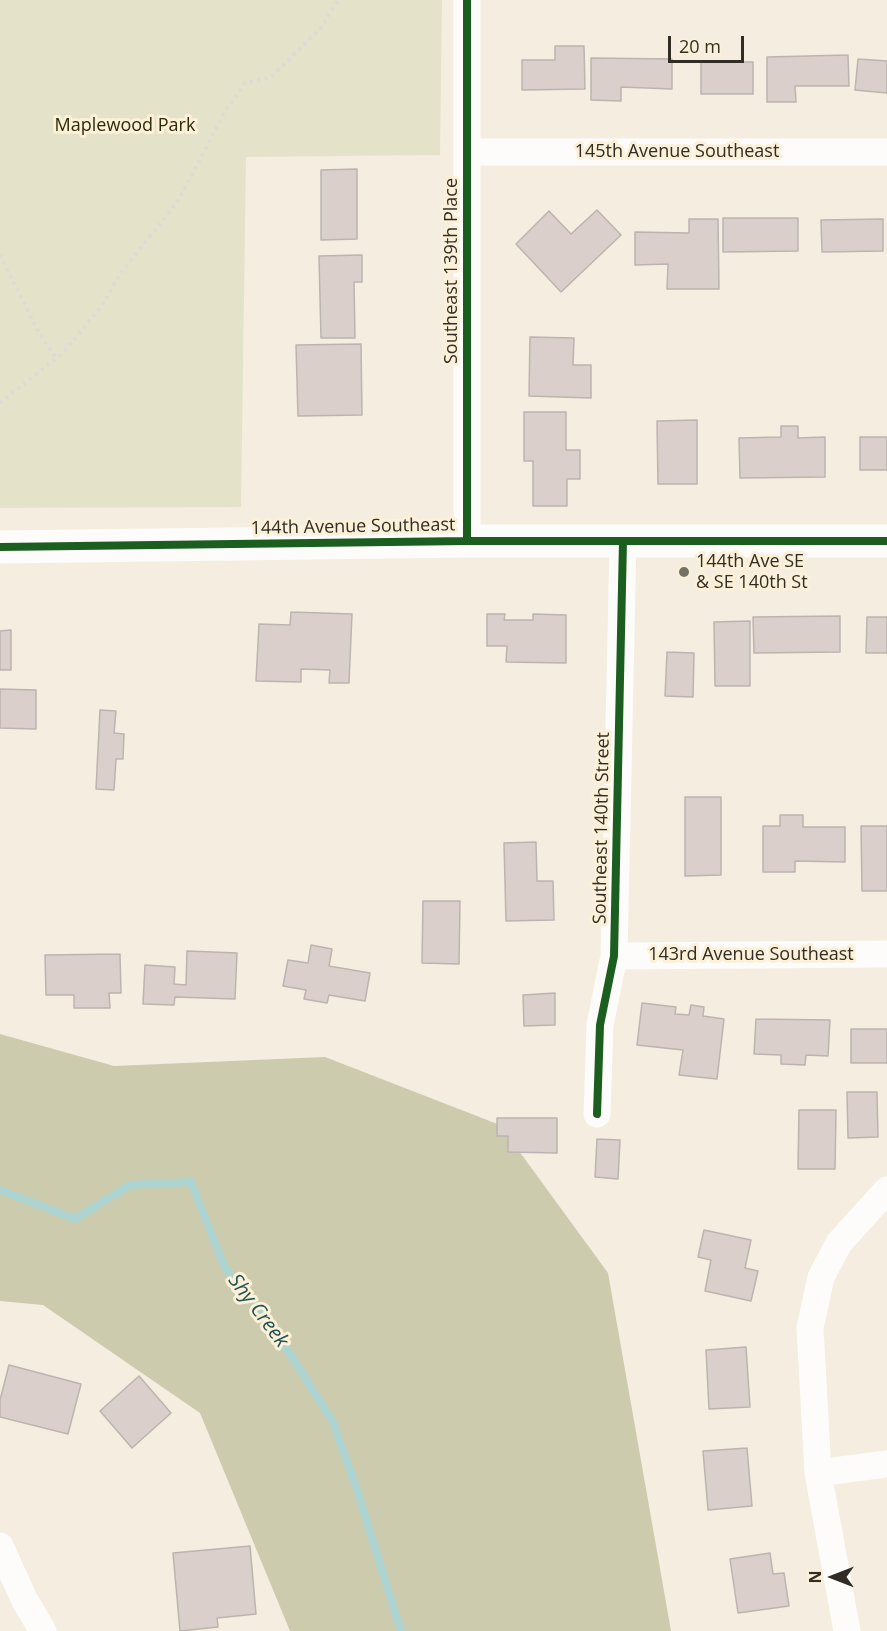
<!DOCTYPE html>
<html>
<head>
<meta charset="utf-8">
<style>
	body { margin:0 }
	#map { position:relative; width:887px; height:1631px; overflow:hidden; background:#f4ede0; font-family:"Open Sans",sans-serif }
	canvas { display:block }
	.north { position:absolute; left:803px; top:1547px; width:60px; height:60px; -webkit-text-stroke:4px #fcf0d8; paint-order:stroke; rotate:270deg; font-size:16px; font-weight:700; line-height:24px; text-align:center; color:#312d24 }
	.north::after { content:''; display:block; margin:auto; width:21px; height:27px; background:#312d24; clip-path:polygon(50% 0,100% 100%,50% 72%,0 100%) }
	.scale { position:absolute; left:668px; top:36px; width:76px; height:27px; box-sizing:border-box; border:3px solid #312d24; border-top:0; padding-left:8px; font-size:18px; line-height:21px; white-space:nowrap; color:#312d24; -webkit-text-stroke:4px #fcf0d8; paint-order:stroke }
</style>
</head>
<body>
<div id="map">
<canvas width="887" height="1631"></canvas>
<div class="north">N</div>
<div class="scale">20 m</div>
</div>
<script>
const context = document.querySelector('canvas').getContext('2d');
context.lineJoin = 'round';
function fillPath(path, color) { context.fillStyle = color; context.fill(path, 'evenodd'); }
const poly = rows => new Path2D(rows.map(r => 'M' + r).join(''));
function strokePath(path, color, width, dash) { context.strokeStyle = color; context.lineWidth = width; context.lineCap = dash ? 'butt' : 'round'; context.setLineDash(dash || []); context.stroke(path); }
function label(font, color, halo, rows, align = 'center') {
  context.font = font + ' "Open Sans",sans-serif'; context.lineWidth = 6; context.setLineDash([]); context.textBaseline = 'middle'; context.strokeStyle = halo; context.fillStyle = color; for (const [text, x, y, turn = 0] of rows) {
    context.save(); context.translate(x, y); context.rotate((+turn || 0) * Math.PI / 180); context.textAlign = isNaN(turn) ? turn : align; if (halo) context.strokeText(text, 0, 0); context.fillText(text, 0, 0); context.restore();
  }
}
fillPath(poly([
	[0,0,442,0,440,155,246,157,241,507,0,508]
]), '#e4e3c9');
fillPath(poly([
	[0,1034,114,1066,325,1057,500,1125,608,1273,671,1631,290,1631,200,1413,43,1305,0,1301]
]), '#cccbad');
strokePath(poly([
	[0,1190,75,1219,130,1185,191,1182,225,1268,271,1324,333,1422,357,1490,401,1631]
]), '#add4d1', 8);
const building = poly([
	[555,46,584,46,585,89,522,90,522,60,555,60,555,46],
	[848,55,849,86,795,86,796,102,767,102,767,57,848,55],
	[591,58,672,59,672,89,621,87,621,101,591,100,591,58],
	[858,59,887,61,887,93,855,90,858,59],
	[701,62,753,62,753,94,701,94,701,62],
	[357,169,357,239,321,240,321,170,357,169],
	[597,210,621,235,561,292,516,244,549,211,571,234,597,210],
	[723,218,798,218,798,251,723,252,723,218],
	[689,219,718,219,719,289,667,289,668,264,635,265,635,232,689,233,689,219],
	[883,219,883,251,822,252,821,220,883,219],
	[362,255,362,282,354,282,355,338,321,338,319,256,362,255],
	[530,337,574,338,573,365,591,365,591,398,529,396,530,337],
	[361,344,362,415,298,416,296,345,361,344],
	[524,412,566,412,566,450,580,450,580,479,567,479,567,506,533,506,533,461,524,461,524,412],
	[697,420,697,484,658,484,657,421,697,420],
	[781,426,798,426,798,438,825,437,825,477,740,478,739,438,781,437,781,426],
	[860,437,887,437,887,470,860,470,860,437],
	[291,612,352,614,349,683,329,683,330,670,301,669,301,682,256,681,259,624,290,625,291,612],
	[487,614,505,614,504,620,533,620,533,614,566,615,566,663,506,662,507,646,487,646,487,614],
	[840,616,840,652,754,653,753,617,840,616],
	[867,617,887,617,887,653,866,653,867,617],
	[750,621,750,686,715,686,714,622,750,621],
	[11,630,11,670,0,670,0,631,11,630],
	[667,652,694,653,693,697,665,696,667,652],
	[0,689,36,690,36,729,0,728,0,689],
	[100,710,116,711,114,733,124,734,123,759,116,759,114,790,96,789,100,710],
	[685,797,721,797,721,875,685,876,685,797],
	[780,815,803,815,803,827,845,827,845,862,795,861,795,872,763,872,763,826,780,826,780,815],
	[861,826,887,826,887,891,862,891,861,826],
	[536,842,537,881,553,881,554,920,506,921,504,843,536,842],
	[423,901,460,901,459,964,422,963,423,901],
	[311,945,332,949,329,966,370,973,365,1001,329,995,327,1003,304,999,306,990,283,986,288,960,308,963,311,945],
	[187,951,237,953,235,999,175,997,174,1005,143,1004,145,965,175,967,174,984,186,985,187,951],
	[120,954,121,993,109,993,110,1008,74,1008,74,995,46,995,45,955,120,954],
	[555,993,555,1025,524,1026,523,995,555,993],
	[642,1003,676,1007,675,1014,689,1015,691,1005,704,1007,703,1016,724,1019,717,1079,679,1075,683,1050,637,1045,642,1003],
	[756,1019,830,1020,828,1056,806,1055,805,1065,781,1064,781,1055,754,1054,756,1019],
	[851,1029,887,1029,887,1063,851,1063,851,1029],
	[847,1092,877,1092,878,1137,848,1138,847,1092],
	[799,1110,836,1110,835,1169,798,1169,799,1110],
	[497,1118,557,1118,557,1153,508,1152,508,1136,497,1136,497,1118],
	[597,1139,620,1140,618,1179,595,1177,597,1139],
	[704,1230,751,1240,745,1268,758,1271,751,1301,705,1291,711,1260,698,1257,704,1230],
	[746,1347,750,1407,709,1409,706,1350,746,1347],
	[9,1365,81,1384,68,1434,0,1417,0,1400,9,1365],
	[139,1376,171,1413,132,1448,100,1411,139,1376],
	[747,1448,752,1506,708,1510,703,1451,747,1448],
	[250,1546,256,1614,217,1618,218,1627,180,1631,173,1553,250,1546],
	[770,1553,773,1574,784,1573,789,1606,738,1613,730,1559,770,1553]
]);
fillPath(building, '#dbcfcb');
strokePath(building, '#bcb4b0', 1.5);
strokePath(poly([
	[0,255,39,333,56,358],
	[0,403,63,353,102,306,120,274,177,203,223,115,245,83,271,77,321,28,338,0]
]), '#dddbd7', 4, [3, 4.5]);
strokePath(poly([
	[467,152,887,152],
	[467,541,467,0],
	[614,956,887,954],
	[597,1114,600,1025,614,956,623,541],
	[818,1473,887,1464],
	[0,1546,25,1601,43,1631],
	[847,1631,818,1473,810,1328,821,1277,839,1243,887,1190]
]), '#fdfcfa', 27);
strokePath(poly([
	[0,547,467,541,887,541]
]), '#fdfcfa', 33);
strokePath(poly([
	[467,541,467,0],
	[0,547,467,541,887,541],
	[597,1114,600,1025,614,956,623,541]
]), '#1b5e20', 8);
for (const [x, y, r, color] of [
	[684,572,6,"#757066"]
]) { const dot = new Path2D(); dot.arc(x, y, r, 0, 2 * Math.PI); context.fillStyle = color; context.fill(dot); strokePath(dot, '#fcf0d8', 2); }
label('18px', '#2a2c08', '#fcf0d8', [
	["Maplewood Park",125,126]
]);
label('18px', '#312d24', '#fcf0d8', [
	["145th Avenue Southeast",677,152],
	["Southeast 139th Place",452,271,-90],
	["144th Avenue Southeast",353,527,-1],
	["Southeast 140th Street",602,828,-89],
	["143rd Avenue Southeast",751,955]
]);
label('18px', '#312d24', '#fcf0d8', [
	["144th Ave SE",696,562],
	["& SE 140th St",696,583]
], 'left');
label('italic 20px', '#1f5253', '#fcf0d8', [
	["Shy Creek",258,1311,53]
]);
</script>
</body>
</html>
